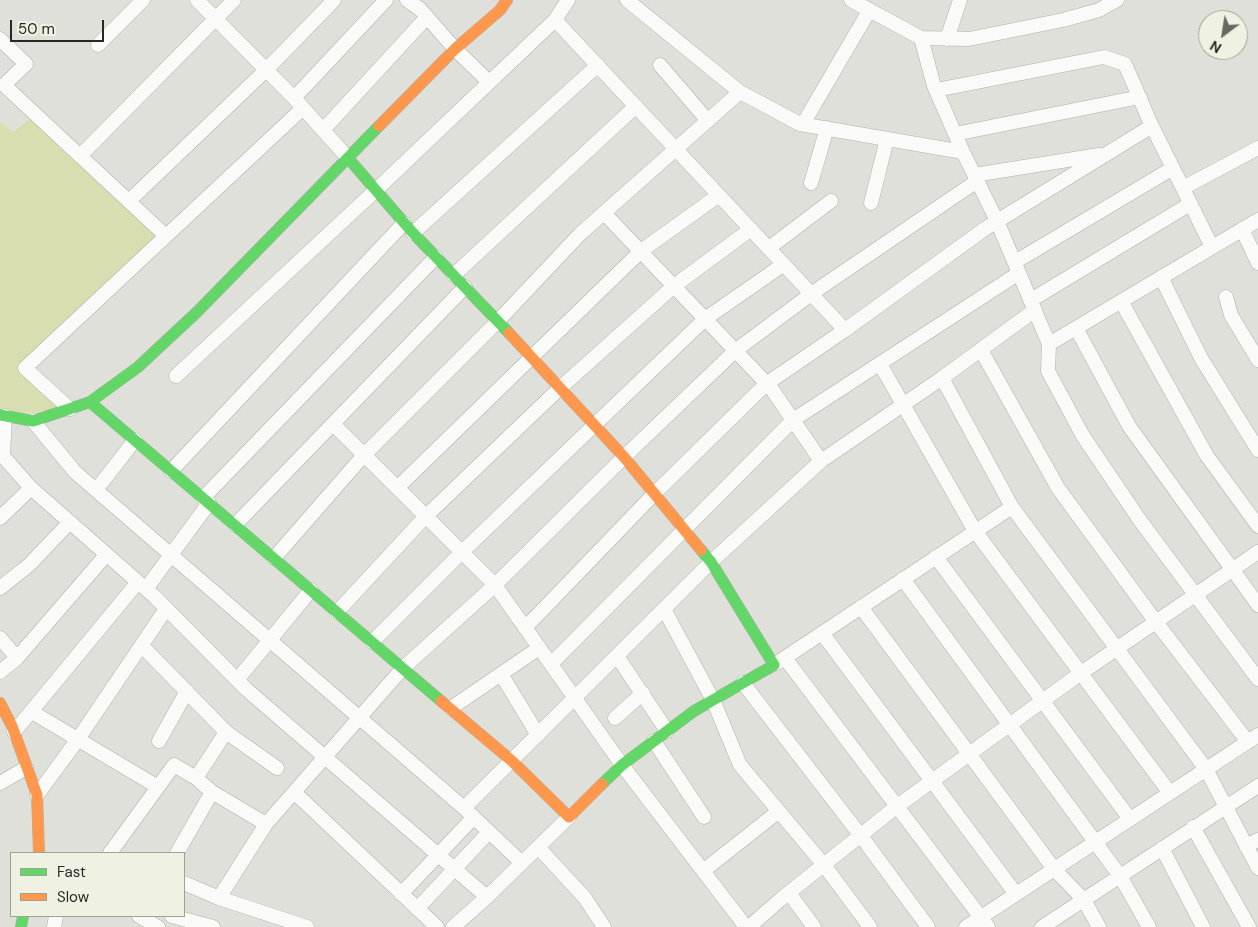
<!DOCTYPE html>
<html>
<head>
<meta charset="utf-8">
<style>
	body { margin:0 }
	#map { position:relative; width:1258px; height:927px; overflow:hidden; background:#e0e0da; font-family:"DM Sans",sans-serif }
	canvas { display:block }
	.legend { position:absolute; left:10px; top:852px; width:175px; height:65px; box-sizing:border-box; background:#eff2e3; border:1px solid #9fa196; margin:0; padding:6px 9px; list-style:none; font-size:15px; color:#272823 }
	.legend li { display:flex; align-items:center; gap:10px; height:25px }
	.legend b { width:25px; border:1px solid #9fa196 }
	.north { position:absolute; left:1198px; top:10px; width:50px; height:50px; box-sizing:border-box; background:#eff2e3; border:1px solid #9fa196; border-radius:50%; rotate:211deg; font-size:14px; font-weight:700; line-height:20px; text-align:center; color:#272823 }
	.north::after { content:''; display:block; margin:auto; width:18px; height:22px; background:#686863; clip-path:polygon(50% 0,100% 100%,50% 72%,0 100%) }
	.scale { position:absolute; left:10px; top:20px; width:94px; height:22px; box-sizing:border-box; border:2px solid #272823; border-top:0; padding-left:6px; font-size:15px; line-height:18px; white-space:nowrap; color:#272823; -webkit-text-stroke:4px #eff2e3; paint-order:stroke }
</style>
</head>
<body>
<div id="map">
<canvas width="1258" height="927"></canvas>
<ul class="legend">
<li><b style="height:6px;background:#63d668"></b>Fast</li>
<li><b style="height:6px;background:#ff974d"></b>Slow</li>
</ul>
<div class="north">N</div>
<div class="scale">50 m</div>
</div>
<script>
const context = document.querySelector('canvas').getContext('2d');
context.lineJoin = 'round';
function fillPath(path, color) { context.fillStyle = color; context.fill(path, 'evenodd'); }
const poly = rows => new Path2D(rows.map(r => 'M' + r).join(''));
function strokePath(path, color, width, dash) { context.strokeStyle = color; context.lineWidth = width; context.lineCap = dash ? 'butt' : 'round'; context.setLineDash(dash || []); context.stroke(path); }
fillPath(poly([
	[35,114,166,235,25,367,70,409,0,415,0,122,14,132]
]), '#d9deb1');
const street = poly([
	[197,0,294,98,348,158],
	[407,0,420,9,455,49,489,82],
	[627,0,740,92],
	[851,0,921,38,969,39,1063,20,1099,10,1117,0],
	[555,20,845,330],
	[921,38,934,86,963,152,997,221,1049,344,1048,371,1083,436,1139,519,1258,679],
	[0,39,26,64,4,85,166,236],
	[947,39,960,0],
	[98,45,143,0],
	[660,65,708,121],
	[936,90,1104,57,1125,64,1150,122,1212,247],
	[294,98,386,0],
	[803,124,869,11],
	[323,130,427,17],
	[955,134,1140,97],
	[80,156,234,0],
	[974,175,1099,155],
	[811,183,827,128],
	[1183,188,1258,148],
	[129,201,266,70,334,0],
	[871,203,887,139],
	[604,213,771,388,821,461],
	[1242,229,1258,263],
	[413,233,598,65],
	[769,248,831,201],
	[1015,262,1173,168],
	[454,275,636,106],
	[1161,277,1201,358,1258,450],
	[1226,297,1231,315,1258,360],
	[1031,300,1190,204],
	[1121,301,1207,456,1258,526],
	[1076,328,1129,426,1258,605],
	[1049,344,1258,220],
	[981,350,1058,488,1156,622,1248,742],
	[880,364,975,531,1170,793],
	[176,376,376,190,555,20,568,0],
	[942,378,1012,507,1206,769,1258,868],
	[70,409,25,368,303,108],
	[5,416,3,456,31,488,154,596,246,689,487,897],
	[33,421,75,472,464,808,522,863],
	[333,424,495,585,622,765,746,927],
	[171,471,404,223],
	[397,488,641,251,719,195],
	[96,490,135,440],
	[203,498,436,257],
	[0,518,31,488],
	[235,525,465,287],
	[936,557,1130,819],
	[274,558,364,455,498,321,580,234,740,92,800,124,963,152],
	[903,579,1120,876,1149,927],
	[0,588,29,565,70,522],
	[146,589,209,503],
	[861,607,1054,869,1084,900,1099,927],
	[664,609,713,700,740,765,824,865,870,927],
	[337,612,426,516,560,388,674,286,751,229],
	[525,628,654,494,766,384,845,330,986,228,1152,126],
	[822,633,1016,894],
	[0,638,17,658],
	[372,642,462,552,705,319,784,264],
	[142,646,226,732,277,768],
	[617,656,667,731],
	[785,658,988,927],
	[777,663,1012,507],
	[551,664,793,420,1019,273],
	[0,672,17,658,106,555],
	[501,674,538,735],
	[237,680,311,590],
	[743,683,861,836,928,927],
	[451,708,539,648],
	[32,712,158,787],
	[615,718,643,693],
	[14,732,138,582],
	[159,741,187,691],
	[654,741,704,817],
	[196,778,226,732],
	[0,783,26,768],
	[295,793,437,927],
	[37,795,78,739,166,609],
	[464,808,711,562,821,461,942,378,1035,310],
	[1193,827,1249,927],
	[1246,846,1258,840],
	[538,847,585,898,604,927],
	[1162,848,1203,927],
	[110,853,174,765,196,778,212,792,266,824],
	[177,853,212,792],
	[703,871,779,811],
	[184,883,219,898,307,927],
	[789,893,814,927],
	[401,894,474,817],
	[219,898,266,824,403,668,495,585,624,457,735,351,811,294,977,181],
	[417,909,489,832],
	[139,916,158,927],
	[172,916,213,927],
	[54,927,56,916],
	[453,927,487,897,569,817],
	[749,927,781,899,896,807,1081,673,1258,552],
	[966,927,1258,735],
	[1042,927,1258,786]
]);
const fast = poly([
	[348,158,413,233,509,333],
	[90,402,441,701],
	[0,415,33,421,90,402,138,367,197,312,379,126],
	[602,784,622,765,694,711,774,665,711,562,701,550],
	[21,927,23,916]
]);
const slow = poly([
	[379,126,455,49,500,10,507,0],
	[509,333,624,457,701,550],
	[441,701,512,761,569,817,602,784],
	[0,703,12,726,37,795,39,853]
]);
strokePath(street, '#afb0aa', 15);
strokePath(fast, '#afb0aa', 12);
strokePath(slow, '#afb0aa', 12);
strokePath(street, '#fafaf9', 14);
strokePath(fast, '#63d668', 11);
strokePath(slow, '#ff974d', 11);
</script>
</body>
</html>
